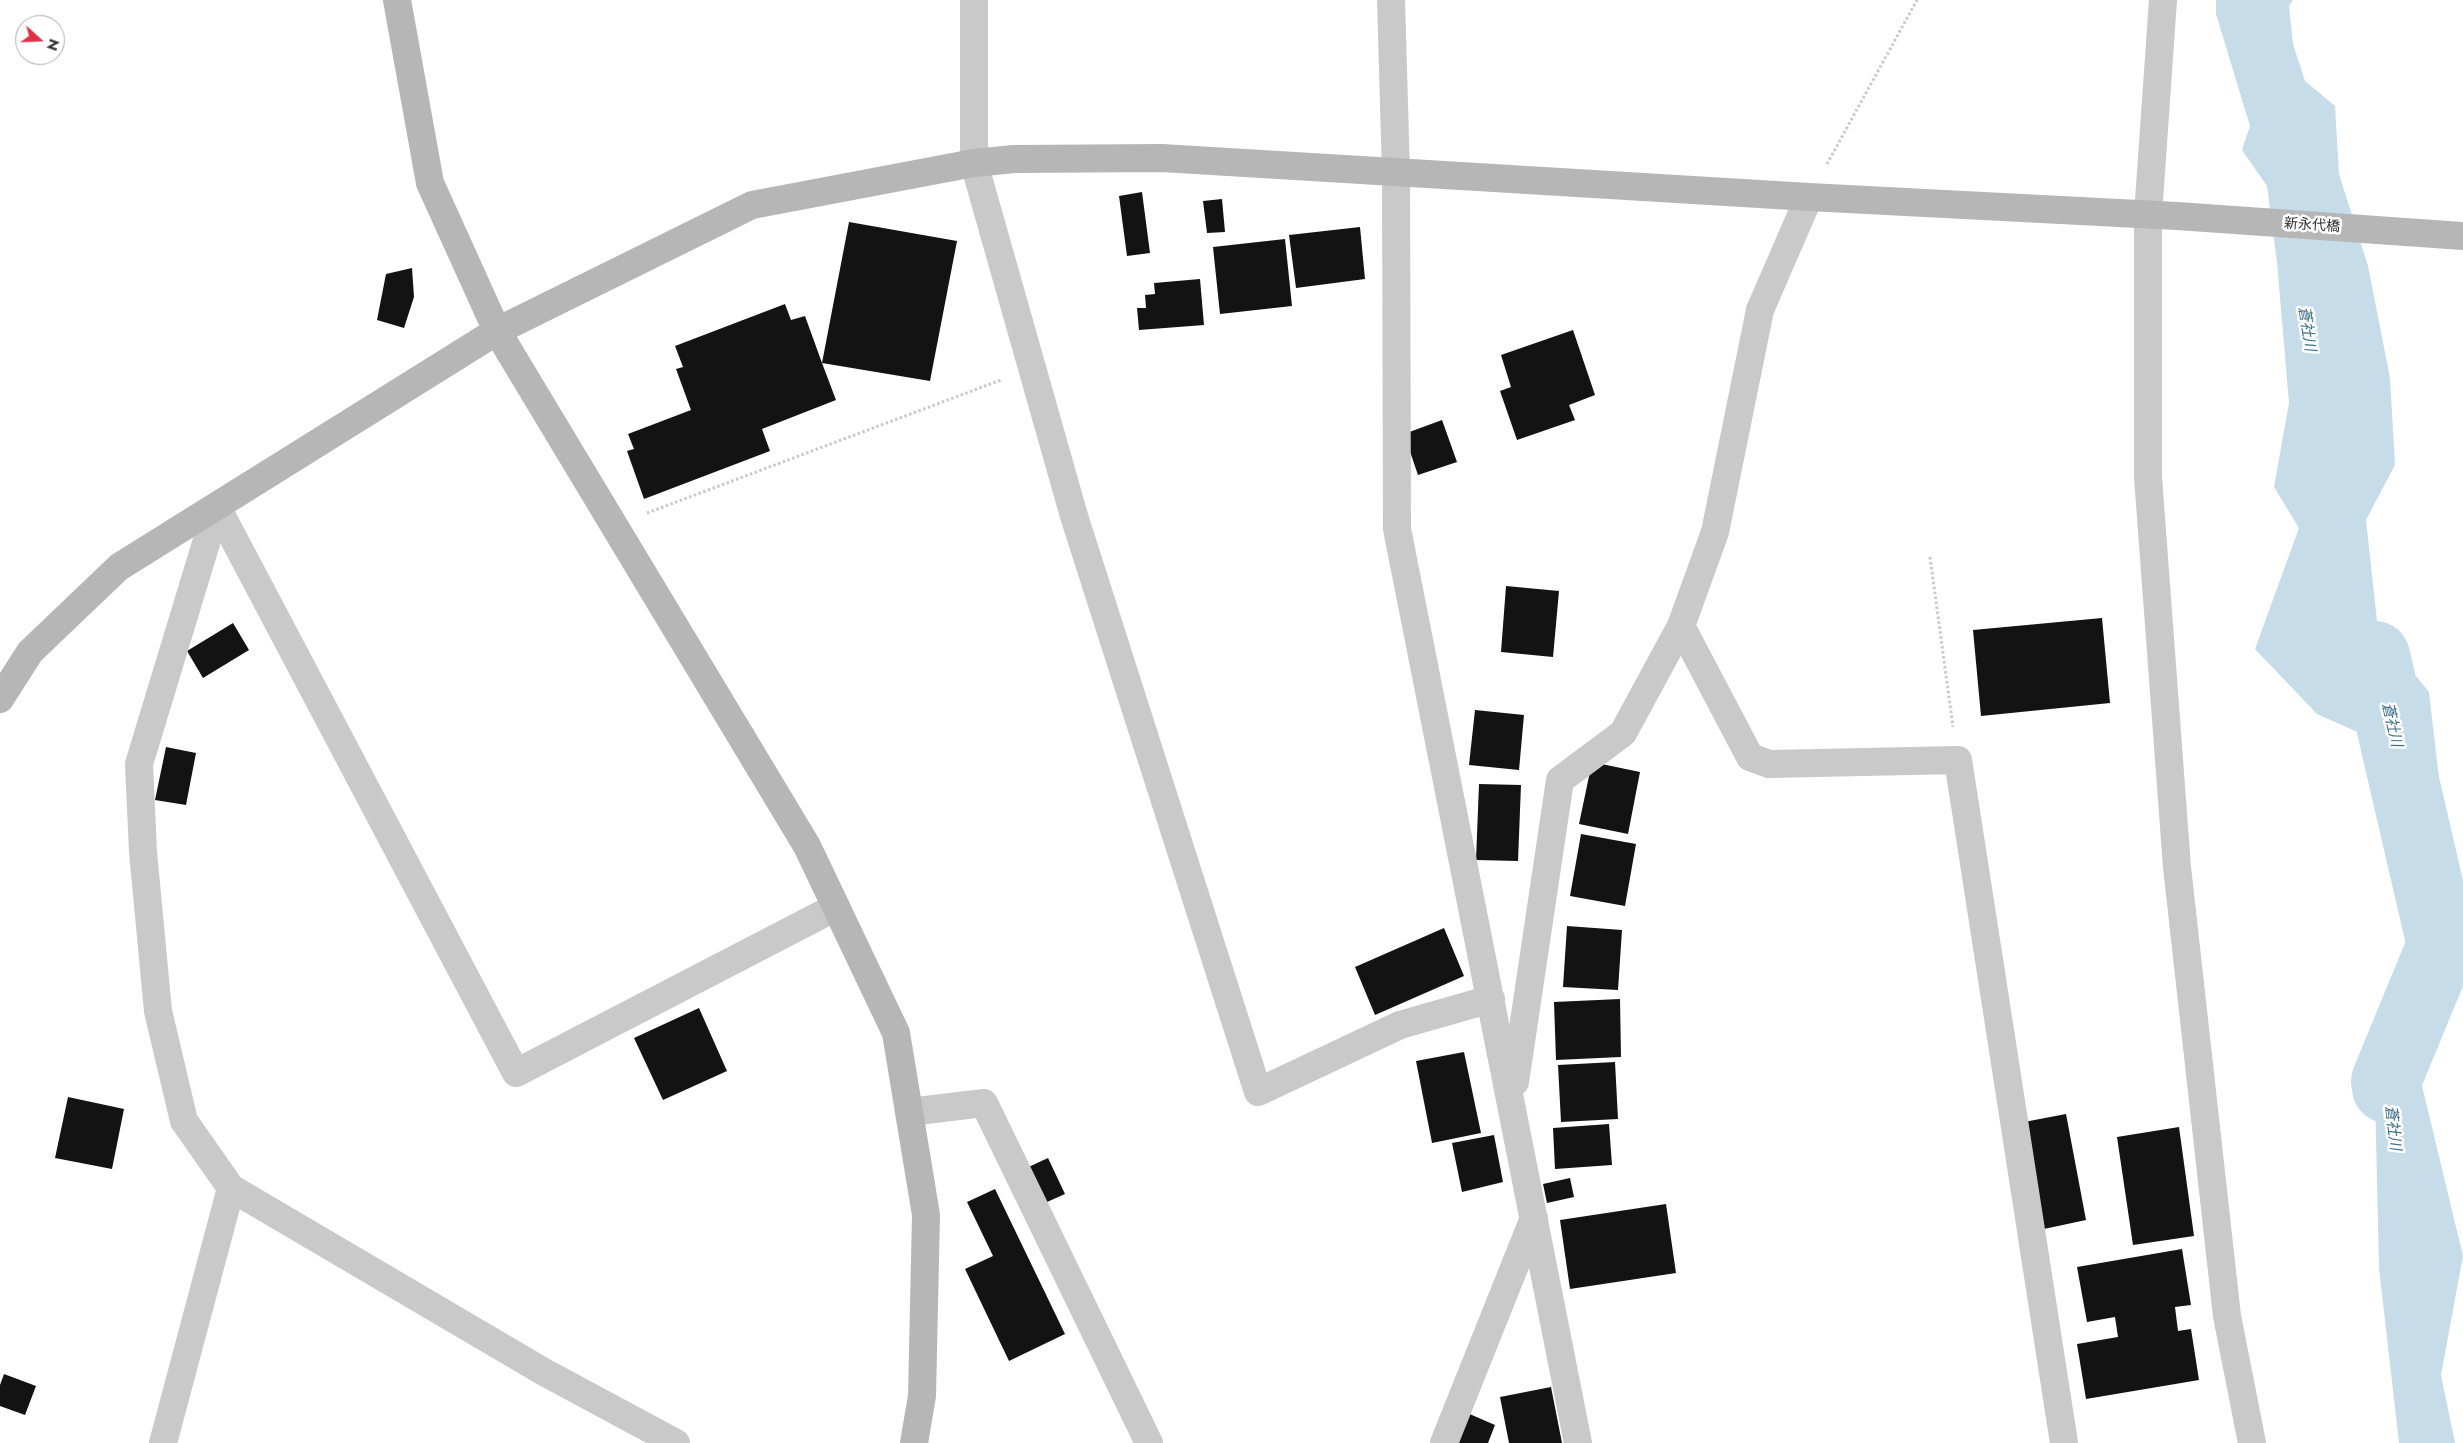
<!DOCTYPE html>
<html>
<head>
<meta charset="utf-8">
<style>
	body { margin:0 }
	#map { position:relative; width:2463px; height:1443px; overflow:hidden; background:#fff; font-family:Jost,sans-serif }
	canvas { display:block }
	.north { position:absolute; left:15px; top:15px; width:50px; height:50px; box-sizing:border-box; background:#fff; border:1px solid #ababab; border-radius:50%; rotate:110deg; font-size:14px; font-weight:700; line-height:20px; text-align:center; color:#2c2c2c }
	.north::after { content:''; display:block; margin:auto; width:18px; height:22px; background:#df3247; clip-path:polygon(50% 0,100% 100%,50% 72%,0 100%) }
</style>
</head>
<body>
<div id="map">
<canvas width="2463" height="1443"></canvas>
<div class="north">N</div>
</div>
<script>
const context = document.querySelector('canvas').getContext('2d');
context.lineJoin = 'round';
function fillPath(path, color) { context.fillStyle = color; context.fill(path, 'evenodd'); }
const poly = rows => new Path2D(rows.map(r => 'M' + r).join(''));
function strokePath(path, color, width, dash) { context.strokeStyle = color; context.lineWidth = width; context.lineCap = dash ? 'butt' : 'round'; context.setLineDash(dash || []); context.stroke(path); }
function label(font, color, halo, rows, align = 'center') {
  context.font = font + ' Jost,"Noto Sans JP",sans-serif'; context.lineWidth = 5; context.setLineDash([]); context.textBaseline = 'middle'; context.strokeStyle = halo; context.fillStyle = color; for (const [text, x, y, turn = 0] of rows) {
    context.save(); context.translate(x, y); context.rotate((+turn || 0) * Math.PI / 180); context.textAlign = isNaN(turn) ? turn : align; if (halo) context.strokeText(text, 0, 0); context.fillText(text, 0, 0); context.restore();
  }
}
fillPath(poly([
	[2216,0,2293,0,2289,6,2293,44,2305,81,2335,106,2339,174,2368,266,2390,378,2395,465,2366,520,2378,630,2429,692,2462,979,2450,1008,2416,1061,2463,1256,2441,1375,2455,1443,2399,1443,2379,1268,2374,1050,2424,994,2400,751,2317,714,2255,649,2299,528,2274,487,2289,403,2277,262,2267,186,2242,150,2250,126,2216,14]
]), '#c6dde9');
strokePath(poly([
	[2375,656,2442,945,2386,1081,2387,1088]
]), '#c6dde9', 70);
fillPath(poly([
	[1142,192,1150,253,1127,256,1119,196],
	[1222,199,1225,232,1207,233,1203,201],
	[849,222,957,241,930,381,822,363,836,400,762,429,770,451,644,499,627,451,634,449,628,434,691,410,676,369,683,367,675,346,785,304,791,320,805,316,822,363],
	[1360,227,1365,279,1296,288,1289,235],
	[1285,239,1292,306,1220,314,1213,247],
	[412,268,414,297,404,328,377,320,386,274],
	[1200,279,1204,325,1139,330,1137,308,1146,308,1145,295,1155,294,1154,283],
	[1573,330,1595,395,1569,405,1575,420,1517,440,1500,391,1511,387,1501,355],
	[1442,420,1457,462,1418,475,1404,434],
	[1506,586,1559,591,1553,657,1501,652],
	[2102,618,2110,703,1981,716,1973,630],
	[233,623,249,650,203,678,187,651],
	[1475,710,1524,715,1519,770,1469,765],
	[166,747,196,753,186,805,155,800],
	[1592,762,1640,772,1628,834,1579,824],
	[1479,784,1521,785,1518,861,1476,860],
	[1581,834,1636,844,1625,906,1570,896],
	[1567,926,1622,930,1618,990,1563,987],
	[1444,928,1464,976,1375,1015,1355,967],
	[1620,999,1621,1057,1556,1060,1554,1002],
	[699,1008,727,1071,663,1100,634,1038],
	[1464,1052,1481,1133,1432,1143,1416,1061],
	[1615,1062,1618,1119,1561,1122,1558,1065],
	[68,1097,124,1109,112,1169,55,1158],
	[2066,1114,2086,1220,2044,1229,2024,1122],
	[1609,1124,1612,1165,1555,1169,1553,1128],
	[2179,1127,2194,1236,2133,1245,2117,1137],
	[1494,1135,1503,1182,1462,1192,1452,1143],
	[1048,1158,1065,1194,1038,1206,1022,1170],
	[1570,1178,1574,1197,1547,1203,1543,1184],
	[995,1189,1065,1334,1009,1361,965,1269,993,1256,967,1202],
	[1666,1204,1676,1273,1570,1289,1560,1220],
	[2182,1249,2191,1305,2175,1307,2178,1331,2191,1329,2199,1380,2086,1399,2077,1344,2118,1337,2115,1317,2087,1322,2077,1267],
	[4,1374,36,1386,25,1415,0,1406,0,1385],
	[1551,1387,1562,1443,1509,1443,1500,1397],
	[1465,1412,1495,1425,1488,1443,1452,1443]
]), '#131313');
strokePath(poly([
	[1827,164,1917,0],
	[647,513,1001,380],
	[1930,557,1953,727]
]), '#c9c9c9', 3, [2.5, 2.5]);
strokePath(poly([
	[974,0,974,163,1074,516,1258,1092,1400,1025,1491,999],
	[1391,0,1396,173,1397,529,1578,1443],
	[2163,0,2148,215,2148,477,2177,867,2227,1316,2252,1443],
	[1809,197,1760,310,1715,532,1681,626,1750,757,1769,764,1958,760,2064,1443],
	[217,507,139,764,143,852,158,1011,184,1121,231,1188,544,1372,676,1443],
	[217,507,516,1073,836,907],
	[1515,1082,1560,780,1623,733,1681,626],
	[909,1112,984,1103,1149,1443],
	[163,1443,231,1188],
	[1444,1443,1534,1218]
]), '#c9c9c9', 28);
strokePath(poly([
	[397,0,430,183,497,331,807,846,896,1033,926,1215,922,1396,914,1443],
	[0,699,30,652,119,567,497,331,752,205,974,163,1014,159,1162,158,1809,197,2177,216,2463,236]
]), '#b6b6b6', 28);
label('14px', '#2c2c2c', '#fff', [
	["新永代橋",2312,226,4]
]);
label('italic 15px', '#3d708b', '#fff', [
	["蒼社川",2306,329,81],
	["蒼社川",2391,725,77],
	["蒼社川",2392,1128,83]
]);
</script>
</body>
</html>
